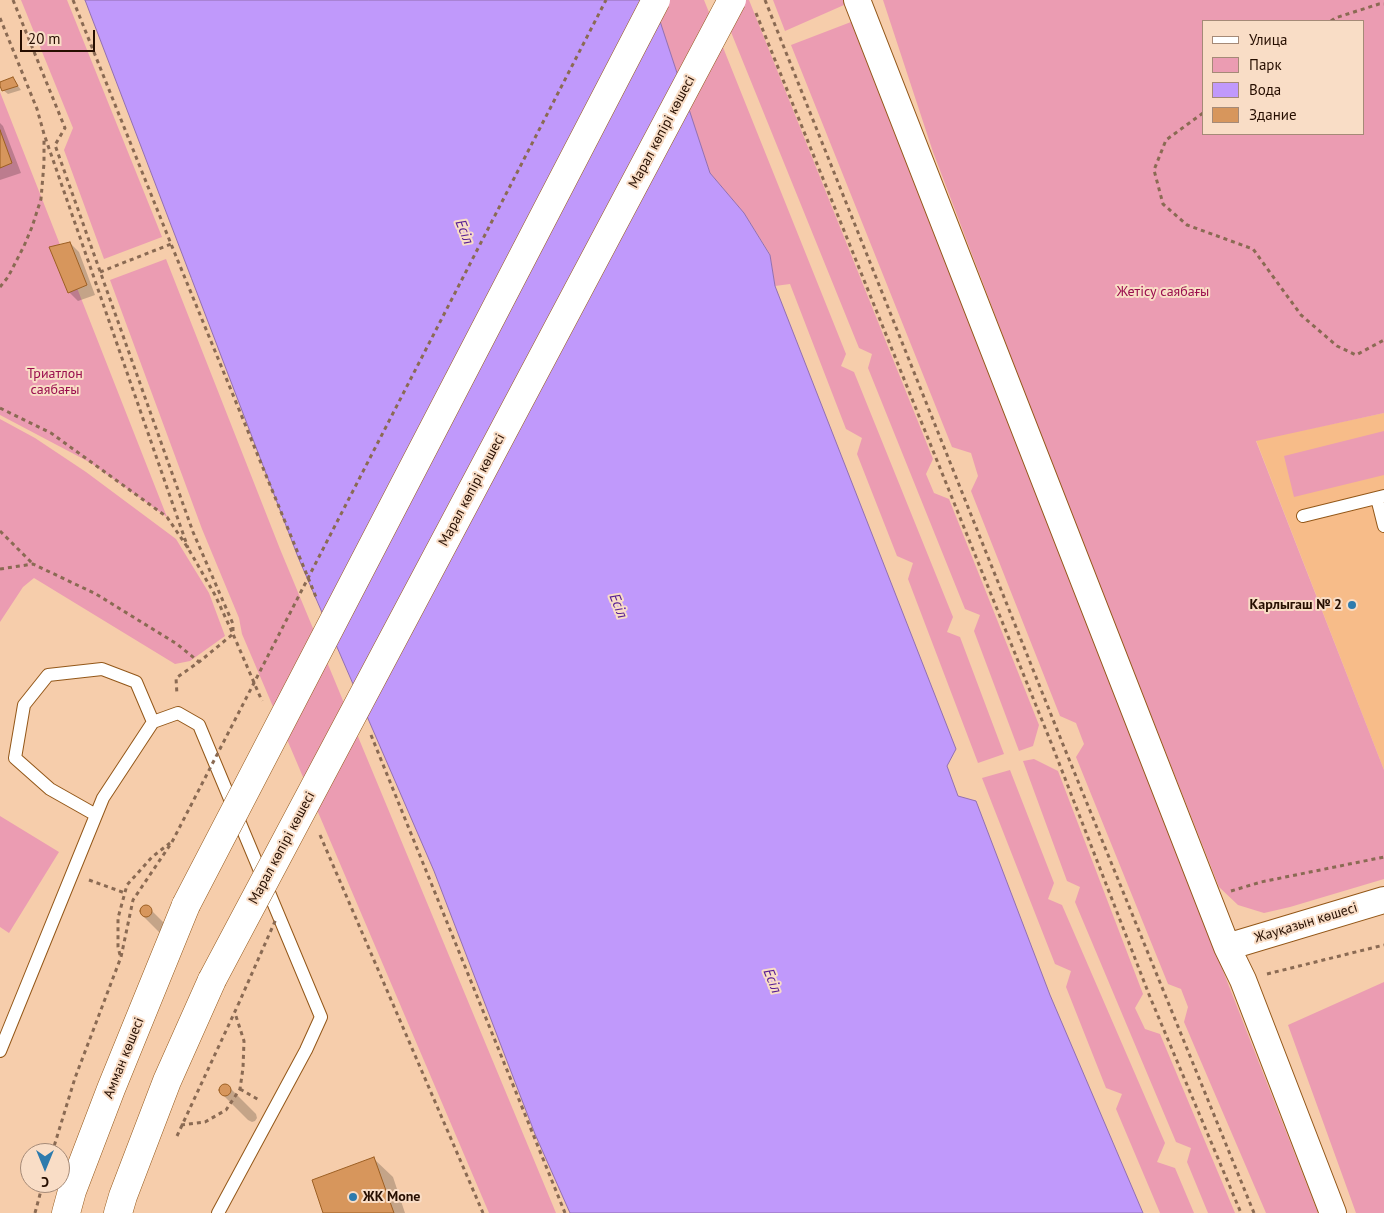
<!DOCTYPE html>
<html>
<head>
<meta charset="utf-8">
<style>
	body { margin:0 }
	#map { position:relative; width:1384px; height:1213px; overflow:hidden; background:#f6cdab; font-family:"PT Sans",sans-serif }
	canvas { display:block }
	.legend { position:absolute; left:1202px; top:20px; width:162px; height:115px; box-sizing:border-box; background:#f9ddc6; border:1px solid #a58a77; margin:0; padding:6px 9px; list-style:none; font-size:15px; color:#260e00 }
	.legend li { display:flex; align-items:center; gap:10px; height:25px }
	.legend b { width:25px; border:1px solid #a58a77 }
	.north { position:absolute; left:20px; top:1143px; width:50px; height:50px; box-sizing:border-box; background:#f9ddc6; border:1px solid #a58a77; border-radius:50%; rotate:180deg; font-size:14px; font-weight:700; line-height:20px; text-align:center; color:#260e00 }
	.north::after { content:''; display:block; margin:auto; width:18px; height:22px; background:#2e7bad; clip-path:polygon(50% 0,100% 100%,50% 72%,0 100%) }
	.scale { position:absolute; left:20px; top:30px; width:75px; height:22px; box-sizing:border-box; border:2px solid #260e00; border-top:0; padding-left:6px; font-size:15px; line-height:18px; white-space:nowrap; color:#260e00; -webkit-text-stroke:4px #f9ddc6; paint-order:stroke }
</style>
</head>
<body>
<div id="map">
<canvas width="1384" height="1213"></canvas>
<ul class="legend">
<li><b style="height:6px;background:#fff"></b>Улица</li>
<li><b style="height:14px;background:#eb9cb2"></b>Парк</li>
<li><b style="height:14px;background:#c099fb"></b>Вода</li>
<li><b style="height:14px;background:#d7965c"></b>Здание</li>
</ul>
<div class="north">С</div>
<div class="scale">20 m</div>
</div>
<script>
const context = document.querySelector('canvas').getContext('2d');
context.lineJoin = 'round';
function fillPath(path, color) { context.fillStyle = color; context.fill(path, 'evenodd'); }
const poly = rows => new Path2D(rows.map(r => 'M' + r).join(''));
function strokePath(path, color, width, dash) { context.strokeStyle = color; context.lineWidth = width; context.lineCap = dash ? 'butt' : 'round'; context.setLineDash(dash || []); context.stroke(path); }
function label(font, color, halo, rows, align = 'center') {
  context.font = font + ' "PT Sans",sans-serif'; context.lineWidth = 4; context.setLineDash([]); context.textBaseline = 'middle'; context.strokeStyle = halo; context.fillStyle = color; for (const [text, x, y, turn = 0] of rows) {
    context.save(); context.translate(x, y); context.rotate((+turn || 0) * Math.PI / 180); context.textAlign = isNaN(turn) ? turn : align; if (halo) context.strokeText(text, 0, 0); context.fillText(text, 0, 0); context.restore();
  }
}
fillPath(poly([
	[1384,413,1384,770,1256,440]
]), '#f7bc89');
fillPath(poly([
	[21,0,67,0,162,237,104,259,64,150,73,128],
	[653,0,704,0,846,354,841,366,854,372,953,617,947,632,960,637,1004,754,978,763,908,579,913,563,897,556,857,454,862,438,846,429,790,284,775,286,770,254,744,213,710,173],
	[718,0,749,0,933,459,926,474,934,493,949,499,1039,725,1033,746,1019,751,974,631,980,615,965,609,868,368,872,354,859,348],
	[773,0,843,0,844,5,785,31],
	[883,0,1384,0,1384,413,1256,441,1384,770,1384,879,1290,907,1264,913,1238,905,1219,887,1057,478,933,152],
	[1203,21,1363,21,1363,134,1203,134],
	[851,22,1318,1213,1266,1213,1184,1022,1188,1007,1181,989,1168,984,1076,757,1084,744,1076,723,1060,716,971,491,978,476,971,453,952,447,791,45],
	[0,92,167,517,91,463,0,415],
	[166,259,280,549,556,1213,489,1213,242,634,239,618,202,529,110,280],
	[0,419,35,438,86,472,176,539,209,593,225,636,190,661,175,664,34,578,23,587,0,622],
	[1384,431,1384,475,1294,497,1284,456],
	[1034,759,1058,771,1143,994,1135,1008,1145,1029,1160,1034,1235,1213,1208,1213,1187,1162,1191,1148,1176,1142,1075,902,1080,887,1067,881,1023,761],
	[1010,770,1054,883,1048,899,1062,905,1165,1143,1157,1162,1175,1168,1194,1213,1160,1213,1116,1109,1122,1094,1106,1088,1066,987,1071,971,1055,964,982,778],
	[0,816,59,852,9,933,0,927],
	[1384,982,1384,1213,1356,1213,1288,1025]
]), '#eb9cb2');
const water = poly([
	[85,0,653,0,710,173,744,213,770,255,775,286,956,749,947,766,958,796,976,801,1050,995,1143,1213,570,1213,535,1134,434,871,298,557,85,0]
]);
fillPath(water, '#c099fb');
strokePath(water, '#926fb0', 1);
fillPath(poly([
	[13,79,21,90,8,94,3,90,0,83],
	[0,123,3,126,21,173,0,180],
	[70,243,79,252,95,295,78,301,69,292],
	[146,906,150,909,177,936,169,942,142,915,141,911,143,908],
	[225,1085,229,1087,256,1114,257,1118,255,1121,252,1122,248,1120,221,1093,220,1090,222,1086],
	[374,1159,393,1177,405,1213,325,1213]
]), '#0003');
const building = poly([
	[13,77,18,86,2,91,0,86,0,82,13,77],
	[0,130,12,163,0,168,0,130],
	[70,242,87,285,68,293,49,247,70,242],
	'140 911a6 6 0 1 1 12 0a6 6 0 1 1-12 0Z',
	'219 1090a6 6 0 1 1 12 0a6 6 0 1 1-12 0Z',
	[374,1157,394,1213,323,1213,312,1180,374,1157]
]);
fillPath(building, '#d7965c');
strokePath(building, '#9c5f23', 1);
const lane = poly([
	[1377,498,1384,526],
	[1303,516,1384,496],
	[96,815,50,789,15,758,24,705,48,675,102,669,136,682,153,722],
	[0,1051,103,798,153,722,178,713,199,725,321,1017,306,1050,218,1213]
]);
const street = poly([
	[857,0,1227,947,1243,980,1333,1213],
	[1227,947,1384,900]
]);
const secondary = poly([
	[66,1213,72,1191,111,1089,186,905],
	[118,1213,123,1196,167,1081,212,980]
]);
strokePath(lane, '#935718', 14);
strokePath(street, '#935718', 28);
strokePath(secondary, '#935718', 29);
strokePath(poly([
	[13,0,65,128,55,145,193,532,233,624,233,634,262,701],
	[73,0,171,244,316,597],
	[765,0,1062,742,1254,1213],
	[756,13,1052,745,1150,997,1241,1213],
	[0,18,37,109,44,134,188,548],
	[1331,21,1335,18,1379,4,1384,4],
	[1203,113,1166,140,1154,170,1163,204,1187,225,1253,249,1301,315,1337,346,1356,355,1384,340],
	[100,272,171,244],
	[0,287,8,277,24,246,32,227,41,199,44,163,44,138],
	[0,408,51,433,167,517,188,548,215,595,233,634,199,662,176,678,177,695],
	[0,531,33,564],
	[0,569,33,564,96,594,177,644,199,662],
	[371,735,565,1213],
	[320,835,483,1213],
	[89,880,125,893],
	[1231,891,1261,882,1384,857],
	[120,955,118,947,118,918,127,885,152,857,170,843],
	[1267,974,1384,945],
	[240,1089,259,1100],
	[181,1125,205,1122,226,1110,240,1089,243,1068,244,1041,235,1013],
	[177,1136,238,1005],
	[52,1153,75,1078,121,957,133,900,172,842],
	[35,1213,43,1183]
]), '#8a6a53', 3, [4, 4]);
strokePath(lane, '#fff', 12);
strokePath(street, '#fff', 26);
strokePath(secondary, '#fff', 28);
const secondaryBridge = poly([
	[186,905,656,0],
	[212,980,732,0]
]);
strokePath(secondaryBridge, '#935718', 29, []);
strokePath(poly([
	[172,842,606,0],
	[238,1005,276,919]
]), '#8a6a53', 3, [4, 4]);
strokePath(secondaryBridge, '#fff', 28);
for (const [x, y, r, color] of [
	[1352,605,5,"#2e7bad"],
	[353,1197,5,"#2e7bad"]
]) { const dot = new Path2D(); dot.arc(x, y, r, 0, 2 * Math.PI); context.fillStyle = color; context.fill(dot); strokePath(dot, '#f9ddc6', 2); }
label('14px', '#260e00', '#f9ddc6', [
	["Марал көпірі көшесі",662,132,-62],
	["Марал көпірі көшесі",472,490,-62],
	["Марал көпірі көшесі",282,848,-62],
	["Жауқазын көшесі",1306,923,-17],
	["Амман көшесі",124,1058,-68]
]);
label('14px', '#9a0e4e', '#f9ddc6', [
	["Жетісу саябағы",1163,292],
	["Триатлон",55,374],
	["саябағы",55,390]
]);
label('bold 14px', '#260e00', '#f9ddc6', [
	["Карлыгаш № 2",1342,605],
	["ЖК Mone",363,1197,"left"]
], 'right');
label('italic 15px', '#5a2193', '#f9ddc6', [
	["Есіл",464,232,68],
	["Есіл",618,606,68],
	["Есіл",772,981,68]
]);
</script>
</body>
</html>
